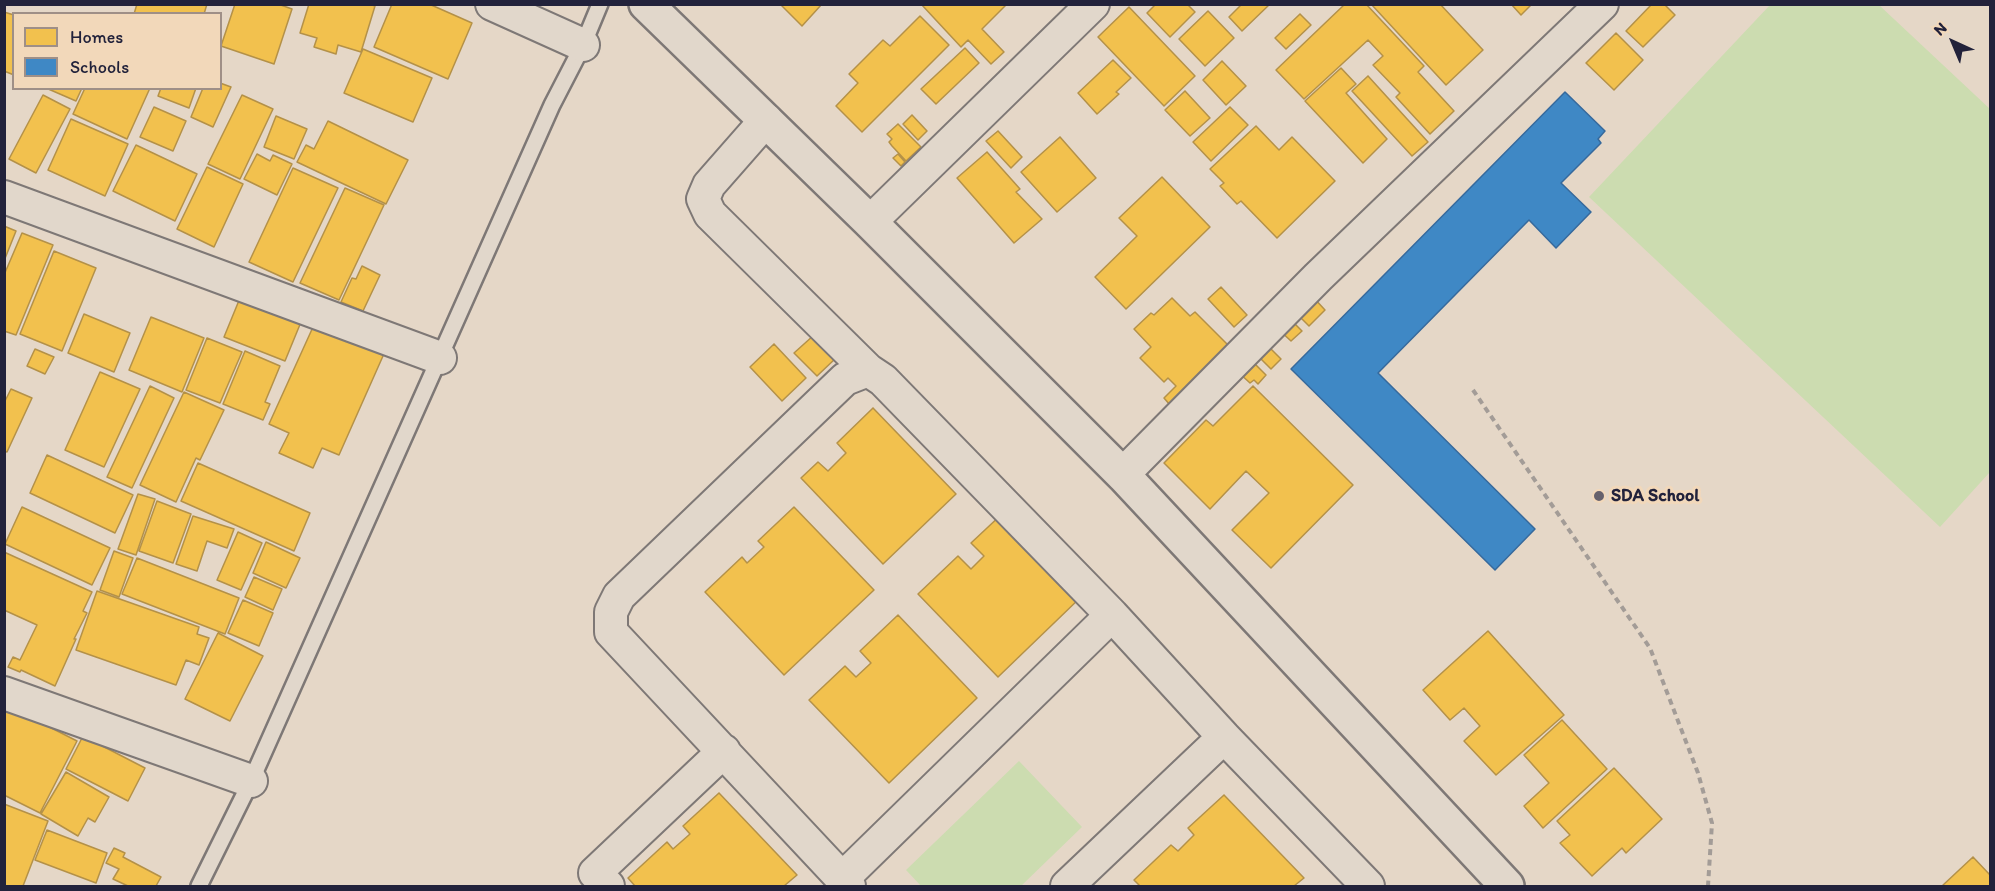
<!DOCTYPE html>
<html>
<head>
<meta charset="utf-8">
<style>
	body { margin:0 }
	#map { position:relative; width:1995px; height:891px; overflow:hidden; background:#e5d7c7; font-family:Itim,sans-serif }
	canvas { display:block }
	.frame { position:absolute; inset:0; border:6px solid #22223b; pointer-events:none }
	.legend { position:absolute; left:12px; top:12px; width:210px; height:78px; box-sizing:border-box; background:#f2d8ba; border:2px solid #9f8f87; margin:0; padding:8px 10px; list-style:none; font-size:18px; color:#22223b }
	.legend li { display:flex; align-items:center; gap:12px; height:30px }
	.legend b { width:30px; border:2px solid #9f8f87 }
	.north { position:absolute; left:1923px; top:12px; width:60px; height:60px; -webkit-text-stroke:4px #f2d8ba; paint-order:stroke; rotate:316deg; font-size:16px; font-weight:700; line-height:24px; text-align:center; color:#22223b }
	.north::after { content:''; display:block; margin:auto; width:21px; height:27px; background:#22223b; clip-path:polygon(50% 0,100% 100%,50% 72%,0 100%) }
</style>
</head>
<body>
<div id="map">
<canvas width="1995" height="891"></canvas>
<div class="frame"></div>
<ul class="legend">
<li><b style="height:16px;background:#f2c14e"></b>Homes</li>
<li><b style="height:16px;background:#3f88c5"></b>Schools</li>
</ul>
<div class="north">N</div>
</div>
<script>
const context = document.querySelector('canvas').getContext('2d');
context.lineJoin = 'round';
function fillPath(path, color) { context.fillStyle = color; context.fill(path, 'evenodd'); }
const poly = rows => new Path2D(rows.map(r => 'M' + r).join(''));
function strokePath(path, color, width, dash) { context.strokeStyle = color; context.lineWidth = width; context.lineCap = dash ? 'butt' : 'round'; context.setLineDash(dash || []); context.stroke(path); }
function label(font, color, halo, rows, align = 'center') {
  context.font = font + ' Itim,sans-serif'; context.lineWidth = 6; context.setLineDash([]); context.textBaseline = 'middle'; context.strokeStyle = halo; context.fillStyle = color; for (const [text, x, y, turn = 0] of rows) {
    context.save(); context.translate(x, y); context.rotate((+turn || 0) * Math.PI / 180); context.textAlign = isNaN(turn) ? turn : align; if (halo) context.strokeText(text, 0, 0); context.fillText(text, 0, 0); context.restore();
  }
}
fillPath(poly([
	[1770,5,1879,5,1990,109,1990,472,1940,527,1589,197],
	[1019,761,1082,827,1021,886,921,886,906,870]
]), '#ccdcb0');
const homes = poly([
	[137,4,207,4,204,14,134,14,137,4],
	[235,4,278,4,292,9,274,64,221,46,235,4],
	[309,4,369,4,375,6,361,52,338,45,336,54,314,47,317,38,300,33,309,4],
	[392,4,429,4,472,23,448,79,374,47,392,4],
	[780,4,822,4,802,26,780,4],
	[921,4,1007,4,982,29,1004,52,991,64,968,40,961,47,921,4],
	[1156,4,1187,4,1195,12,1170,37,1147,13,1156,4],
	[1242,4,1270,4,1242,31,1229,17,1242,4],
	[1345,4,1366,4,1424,66,1418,72,1454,111,1430,134,1396,97,1400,93,1373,65,1383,56,1368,40,1304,99,1276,70,1345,4],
	[1371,4,1440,4,1483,50,1446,85,1371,4],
	[1511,4,1532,4,1521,15,1511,4],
	[1652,4,1664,4,1675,15,1643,47,1626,31,1652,4],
	[1129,7,1195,76,1164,106,1098,37,1129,7],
	[1208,11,1234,38,1205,66,1179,39,1208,11],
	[4,12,14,15,14,75,4,71,4,12],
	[1300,14,1311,25,1286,49,1275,38,1300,14],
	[920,16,949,45,862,132,836,106,858,83,849,74,883,40,890,46,920,16],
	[1616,33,1643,60,1614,90,1586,63,1616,33],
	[965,48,979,63,936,104,921,89,965,48],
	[363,49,432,78,413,122,344,93,363,49],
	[1113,60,1131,78,1116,92,1119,94,1097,114,1078,93,1113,60],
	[1222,61,1246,86,1226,105,1203,80,1222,61],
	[1341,68,1356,84,1346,93,1387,139,1363,163,1305,101,1341,68],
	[1368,76,1428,142,1412,156,1352,91,1368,76],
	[220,83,231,87,213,127,191,117,203,88,220,88,220,83],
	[46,88,82,88,76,101,46,88],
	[85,88,150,88,127,139,73,114,85,88],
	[161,88,196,88,189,108,158,96,161,88],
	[1185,91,1210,118,1190,136,1165,110,1185,91],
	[43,95,70,109,36,173,9,159,43,95],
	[242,95,273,109,240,179,208,164,242,95],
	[154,107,186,121,173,151,140,137,154,107],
	[1230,107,1248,125,1211,161,1193,142,1230,107],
	[912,115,927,131,918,140,903,124,912,115],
	[276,116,307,129,294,159,264,147,276,116],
	[71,119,128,144,105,196,48,170,71,119],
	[328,121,408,160,386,204,297,162,306,145,314,149,328,121],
	[898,124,921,147,906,161,892,146,889,142,892,139,887,134,898,124],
	[1256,126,1279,150,1292,137,1335,181,1277,238,1241,201,1237,204,1220,186,1224,183,1210,169,1256,126],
	[998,131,1022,157,1011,168,986,141,998,131],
	[1060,137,1096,178,1057,212,1021,172,1060,137],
	[136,145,197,174,175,221,113,191,136,145],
	[987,152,1020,189,1016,192,1042,219,1014,243,957,178,987,152],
	[257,154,270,161,273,155,292,164,277,195,244,179,257,154],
	[898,154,905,162,901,166,893,158,898,154],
	[207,167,243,184,214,247,177,229,207,167],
	[293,168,338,188,293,282,249,262,293,168],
	[1162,177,1210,227,1126,309,1095,277,1137,236,1119,218,1162,177],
	[345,188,384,205,339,300,300,283,345,188],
	[4,226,16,231,4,261,4,226],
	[22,233,53,245,16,335,4,331,4,275,22,233],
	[54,251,96,268,62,351,20,334,54,251],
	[362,266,380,275,363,311,341,302,352,278,356,279,362,266],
	[1221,287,1247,315,1234,327,1208,299,1221,287],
	[1313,297,1325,310,1309,326,1301,318,1304,315,1299,311,1313,297],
	[240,298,301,322,285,361,224,337,240,298],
	[1172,298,1190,316,1195,312,1230,347,1170,405,1164,398,1176,386,1168,378,1164,382,1140,358,1151,347,1134,329,1151,313,1154,315,1172,298],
	[84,314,130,333,114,372,68,353,84,314],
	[318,316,387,347,339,455,322,448,313,468,279,453,289,433,269,424,318,316],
	[151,317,204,338,182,392,129,370,151,317],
	[1289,318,1302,331,1291,341,1278,329,1289,318],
	[814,335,836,358,817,376,794,353,814,335],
	[207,338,242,352,220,403,186,390,207,338],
	[774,344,806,378,782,401,750,367,774,344],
	[1266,344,1281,359,1271,369,1256,354,1266,344],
	[35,349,54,357,45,374,27,366,35,349],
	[245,351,280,366,265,402,270,404,263,420,223,404,245,351],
	[1251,360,1266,375,1258,384,1254,380,1250,383,1238,372,1251,360],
	[100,372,140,389,104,467,65,450,100,372],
	[150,386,174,398,132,488,107,477,150,386],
	[1253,386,1353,485,1271,568,1232,530,1269,493,1246,471,1210,509,1164,463,1206,420,1213,426,1253,386],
	[11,389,32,398,7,452,4,451,4,403,11,389],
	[184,392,224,410,200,460,196,458,176,502,140,485,184,392],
	[873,408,956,494,883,564,801,478,818,462,828,471,846,453,837,443,873,408],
	[47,455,133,495,115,533,30,493,47,455],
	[198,463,310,513,294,551,181,501,198,463],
	[138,494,155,499,136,555,118,549,138,494],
	[157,501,191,514,173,563,139,551,157,501],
	[22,507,110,548,92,585,5,544,22,507],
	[794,507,874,590,784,675,705,592,742,557,747,563,764,547,758,541,794,507],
	[1003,513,1082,596,998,677,918,594,958,556,971,569,984,556,971,543,1003,513],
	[193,516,234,529,227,548,207,541,197,571,176,564,193,516],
	[238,532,262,543,241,590,217,580,238,532],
	[266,542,300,558,286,588,253,573,266,542],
	[114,551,133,558,119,597,100,590,114,551],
	[4,552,92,592,83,611,87,613,74,639,76,639,55,686,21,670,20,672,8,667,13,657,20,660,37,625,4,610,4,552],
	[137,558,239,598,225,634,122,594,137,558],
	[254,577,282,589,273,610,245,597,254,577],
	[97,591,199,627,197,634,209,638,199,665,186,660,176,685,76,650,97,591],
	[243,600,273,613,259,646,228,633,243,600],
	[898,615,977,698,889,783,809,700,845,666,856,677,871,663,860,651,898,615],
	[1488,631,1564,715,1496,775,1464,741,1480,726,1464,708,1450,720,1423,690,1488,631],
	[218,633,263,656,230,721,185,699,218,633],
	[4,704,77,741,40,813,4,795,4,704],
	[1562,720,1607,769,1543,828,1524,806,1549,783,1524,755,1562,720],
	[83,736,145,768,128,801,66,769,83,736],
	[1614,768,1662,819,1626,853,1622,848,1592,876,1560,843,1570,835,1557,821,1614,768],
	[66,772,109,797,95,822,88,818,78,836,41,814,66,772],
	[719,793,797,875,784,886,635,886,628,878,667,842,673,849,690,834,683,826,719,793],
	[1224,795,1304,878,1294,886,1140,886,1134,880,1171,845,1178,851,1194,835,1188,828,1224,795],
	[4,804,48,821,23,886,4,886,4,804],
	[47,830,107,853,96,883,35,860,47,830],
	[114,848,125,853,123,857,161,877,156,886,128,886,113,879,119,869,106,863,114,848],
	[1973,857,1990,875,1990,886,1942,886,1973,857]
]);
fillPath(homes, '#f2c14e');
strokePath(homes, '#b49148', 1.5);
const schools = poly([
	[1565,92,1605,131,1598,139,1601,143,1561,183,1591,212,1556,248,1529,220,1378,373,1535,529,1495,570,1291,369,1565,92]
]);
fillPath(schools, '#3f88c5');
strokePath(schools, '#36699c', 1.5);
const service = poly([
	[199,886,251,781,552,105,583,45,600,4]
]);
const minor = poly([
	[492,4,583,45],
	[766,120,709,185,703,199,710,214,868,370,883,380,1112,615,1224,737,1368,886],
	[4,197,440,358],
	[870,222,1093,4],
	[1124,476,1133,464,1318,277,1602,4],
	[4,693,251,781],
	[842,879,1112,615],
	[608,886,595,873,724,751],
	[849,886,611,632,611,612,619,596,845,379,868,370],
	[1067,886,1224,737]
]);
const tertiary = poly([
	[646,4,870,222,1124,476,1507,886]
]);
strokePath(service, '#7e7876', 20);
strokePath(minor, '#7e7876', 36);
strokePath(tertiary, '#7e7876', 38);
strokePath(poly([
	[1473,390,1650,648,1698,773,1712,823,1708,886]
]), '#a39c97', 4, [6, 4.5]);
strokePath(service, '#e1d7cb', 15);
strokePath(minor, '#e1d7cb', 32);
strokePath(tertiary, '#e1d7cb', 33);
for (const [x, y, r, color] of [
	[1599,496,6,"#66616c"]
]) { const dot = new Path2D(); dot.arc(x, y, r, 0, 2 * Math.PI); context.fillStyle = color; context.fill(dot); strokePath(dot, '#f2d8ba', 2); }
label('bold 18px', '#22223b', '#f2d8ba', [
	["SDA School",1611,496]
], 'left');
</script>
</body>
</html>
